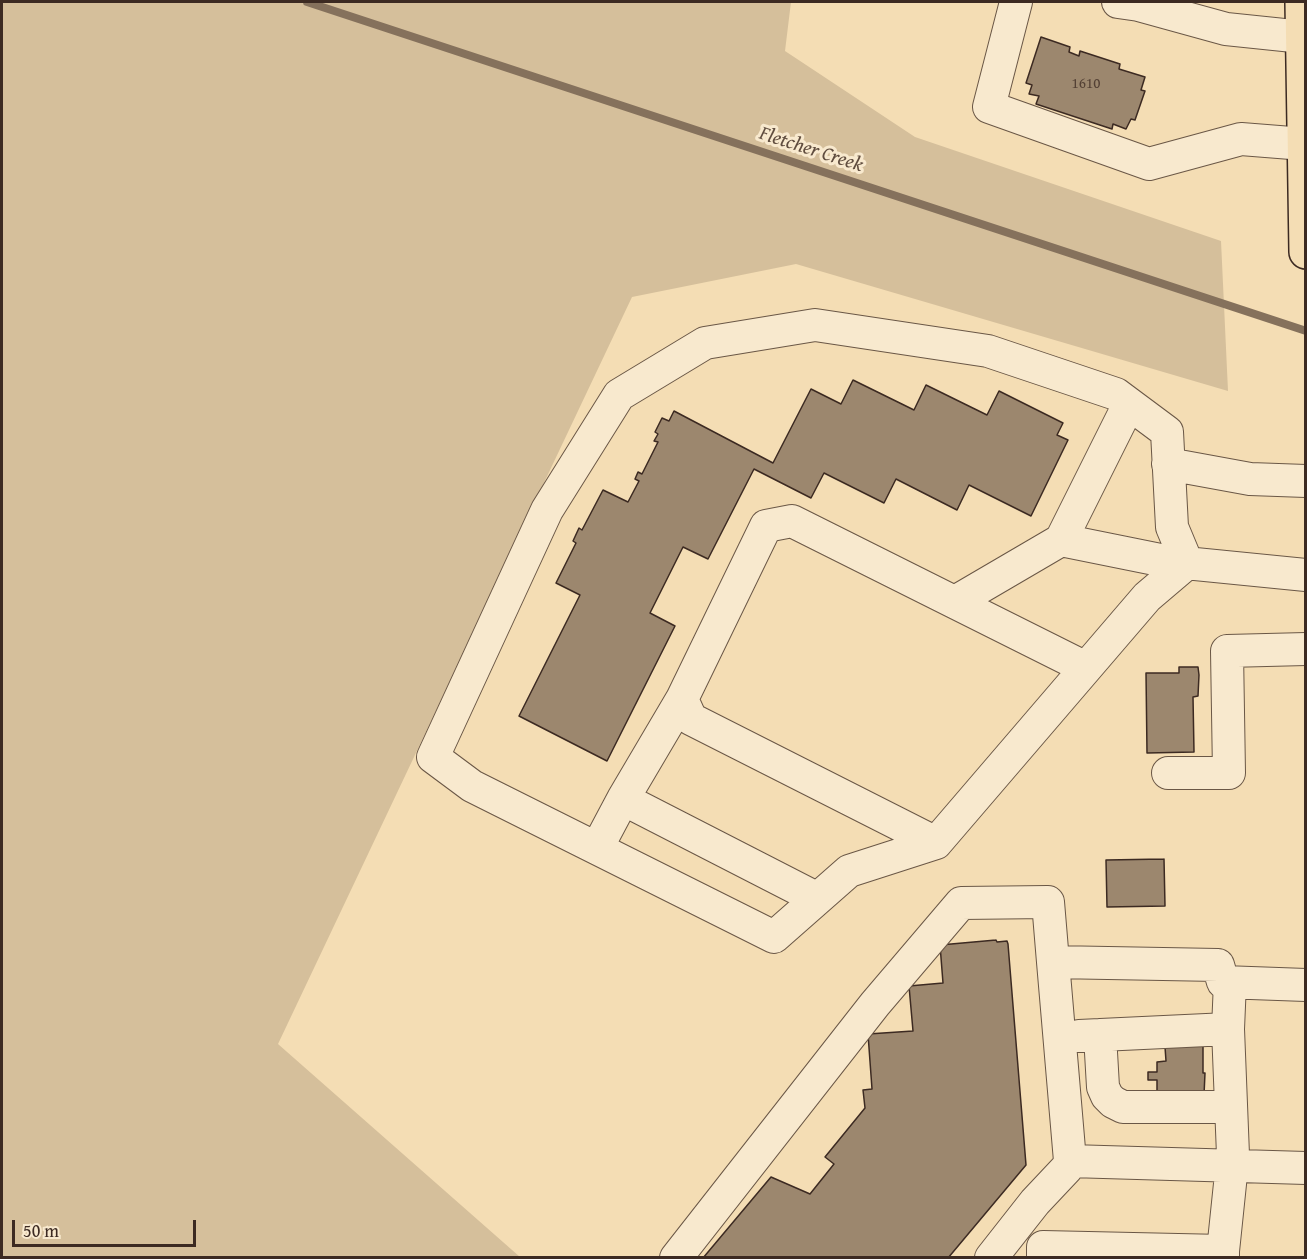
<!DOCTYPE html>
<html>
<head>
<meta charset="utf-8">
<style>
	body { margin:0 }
	#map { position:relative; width:1307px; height:1259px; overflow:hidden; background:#f4ddb4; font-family:"Gentium Book Plus",serif }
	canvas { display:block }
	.frame { position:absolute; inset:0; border:3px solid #3c2a22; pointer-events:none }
	.scale { position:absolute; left:12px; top:1220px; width:184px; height:27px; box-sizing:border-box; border:3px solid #3c2a22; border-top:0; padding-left:8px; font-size:18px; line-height:21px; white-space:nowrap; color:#3c2a22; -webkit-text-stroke:4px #f8e9ce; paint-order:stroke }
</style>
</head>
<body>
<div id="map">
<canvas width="1307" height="1259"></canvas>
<div class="frame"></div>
<div class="scale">50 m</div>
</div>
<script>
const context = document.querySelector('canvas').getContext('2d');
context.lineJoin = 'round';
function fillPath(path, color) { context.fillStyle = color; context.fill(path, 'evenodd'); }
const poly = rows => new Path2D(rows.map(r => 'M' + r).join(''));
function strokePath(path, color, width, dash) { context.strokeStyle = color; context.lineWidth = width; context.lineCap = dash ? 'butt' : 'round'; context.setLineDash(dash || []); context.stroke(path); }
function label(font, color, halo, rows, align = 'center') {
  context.font = font + ' "Gentium Book Plus",serif'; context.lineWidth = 6; context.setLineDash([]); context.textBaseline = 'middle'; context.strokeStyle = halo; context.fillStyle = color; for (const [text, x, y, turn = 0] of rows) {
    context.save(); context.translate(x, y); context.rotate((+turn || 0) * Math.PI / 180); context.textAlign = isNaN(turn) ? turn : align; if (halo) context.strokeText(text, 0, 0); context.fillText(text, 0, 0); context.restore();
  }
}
fillPath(poly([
	[2,2,791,2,785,51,915,137,1221,241,1228,391,796,264,632,297,278,1044,520,1257,2,1258]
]), '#d5bf9b');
strokePath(poly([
	[307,2,1306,331]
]), '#85715c', 8);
const building = poly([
	[1041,37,1070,47,1069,52,1079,56,1080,51,1120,64,1119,69,1145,77,1141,90,1145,91,1135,120,1131,119,1126,129,1113,124,1112,129,1036,104,1039,96,1029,94,1032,85,1026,83,1041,37],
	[853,380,914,410,926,385,987,415,999,391,1063,423,1057,435,1068,440,1031,516,969,485,957,510,896,479,884,503,824,473,811,498,754,469,708,559,683,547,650,613,675,626,607,761,519,716,580,595,556,583,576,543,573,541,579,528,582,530,603,490,628,502,639,481,635,479,638,472,642,474,658,442,654,441,658,434,655,432,662,418,669,421,674,411,773,463,811,389,841,404,853,380],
	[1179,667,1198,667,1199,675,1198,696,1193,697,1194,752,1147,753,1146,673,1179,673,1179,667],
	[1164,859,1165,906,1107,907,1106,860,1164,859],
	[996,940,997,942,1007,941,1008,944,1026,1165,948,1258,703,1258,771,1177,810,1194,834,1164,825,1157,865,1108,863,1090,872,1089,868,1034,913,1031,909,986,943,983,940,945,996,940],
	[1189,1046,1203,1046,1203,1073,1205,1073,1204,1095,1157,1096,1157,1080,1148,1080,1148,1072,1157,1072,1157,1062,1166,1061,1165,1047,1189,1046]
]);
fillPath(building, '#9c876e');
strokePath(building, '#3c2a22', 1.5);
const minor = poly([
	[1016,2,989,107,1149,164,1241,139,1304,144],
	[1118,2,1139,5,1226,29,1303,37],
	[1168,464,1250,479,1306,481],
	[1061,540,1165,561,1306,575],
	[955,602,1061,540,1129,404],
	[1168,773,1229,773,1227,651,1306,649],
	[623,799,682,699],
	[936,843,849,871,774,937,472,786,433,757,547,510,619,395,705,343,815,325,988,351,1116,394,1167,432,1172,527,1187,563,1147,597,936,843,691,719,682,699,766,526,792,521,1086,668],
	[597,848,623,799,816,898],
	[1100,1035,1103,1087,1107,1096,1113,1102,1123,1107,1231,1107],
	[1079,1036,1228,1029],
	[1070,1161,1306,1168],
	[1223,1251,1233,1155,1228,1029,1230,982],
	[676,1258,875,1004,961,903,1048,902,1053,962],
	[991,1258,1035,1202,1067,1168,1070,1161,1053,962,1218,965,1223,982,1306,985],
	[1043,1258,1043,1247,1223,1251,1223,1258]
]);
const major = poly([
	[1302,2,1306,252]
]);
strokePath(minor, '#6a5746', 34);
strokePath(major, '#3c2a22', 36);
strokePath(minor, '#f8e9ce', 32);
strokePath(major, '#f4ddb4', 33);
label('15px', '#544135', null, [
	["1610",1086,84]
]);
label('italic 20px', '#604d3f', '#f8e9ce', [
	["Fletcher Creek",811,150,18]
]);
</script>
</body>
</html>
